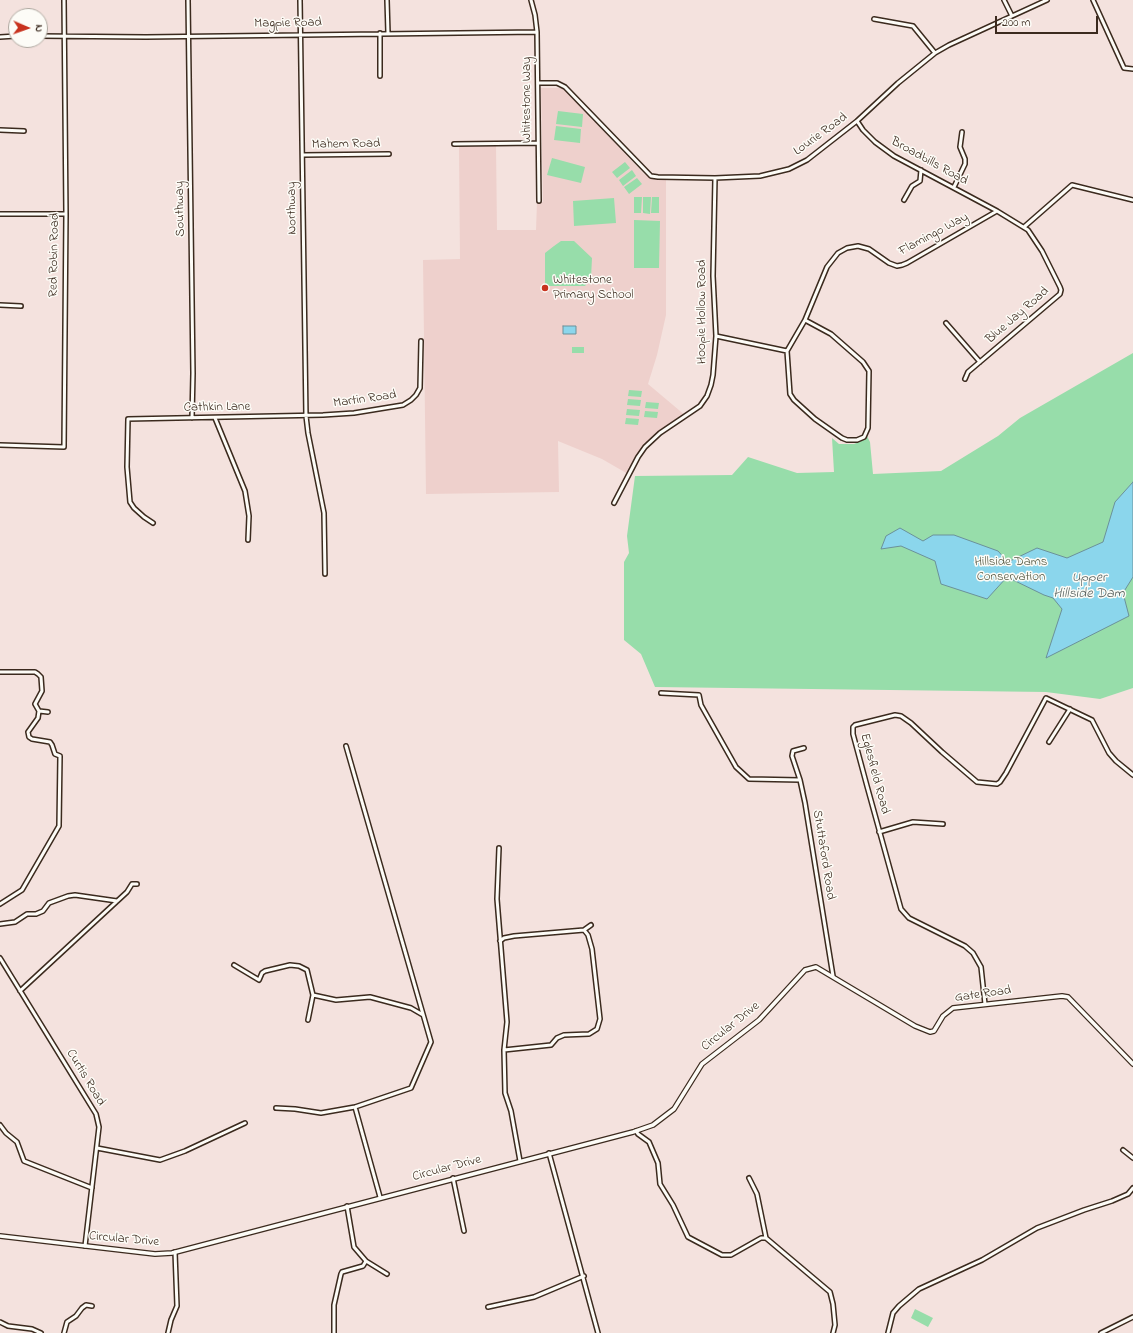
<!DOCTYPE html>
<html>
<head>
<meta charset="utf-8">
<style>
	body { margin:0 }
	#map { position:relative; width:1133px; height:1333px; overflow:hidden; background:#f4e2de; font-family:"Indie Flower",sans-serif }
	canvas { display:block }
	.north { position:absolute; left:8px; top:8px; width:40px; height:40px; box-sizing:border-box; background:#fdfcf7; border:1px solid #afa8a0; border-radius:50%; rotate:92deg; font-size:11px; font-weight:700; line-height:16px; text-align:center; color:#3b2a1e }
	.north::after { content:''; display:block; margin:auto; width:14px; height:18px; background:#c8321e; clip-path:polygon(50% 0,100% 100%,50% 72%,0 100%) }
	.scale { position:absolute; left:995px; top:16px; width:103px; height:18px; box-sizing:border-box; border:2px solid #3b2a1e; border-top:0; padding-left:5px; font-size:12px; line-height:14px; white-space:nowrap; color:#3b2a1e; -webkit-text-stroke:3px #fdfcf7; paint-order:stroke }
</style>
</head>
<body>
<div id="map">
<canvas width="1133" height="1333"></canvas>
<div class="north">N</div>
<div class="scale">200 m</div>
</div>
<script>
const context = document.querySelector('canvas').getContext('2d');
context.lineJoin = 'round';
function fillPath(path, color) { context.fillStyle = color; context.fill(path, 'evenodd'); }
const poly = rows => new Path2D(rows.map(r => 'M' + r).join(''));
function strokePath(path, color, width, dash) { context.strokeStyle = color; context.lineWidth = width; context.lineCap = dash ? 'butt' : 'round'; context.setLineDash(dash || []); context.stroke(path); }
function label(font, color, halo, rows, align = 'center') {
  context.font = font + ' "Indie Flower",sans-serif'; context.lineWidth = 3; context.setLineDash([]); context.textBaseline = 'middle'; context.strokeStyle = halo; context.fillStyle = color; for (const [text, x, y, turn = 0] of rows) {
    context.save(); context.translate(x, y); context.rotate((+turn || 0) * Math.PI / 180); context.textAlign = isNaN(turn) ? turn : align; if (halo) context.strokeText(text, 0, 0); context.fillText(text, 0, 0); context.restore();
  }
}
fillPath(poly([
	[541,88,563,88,644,174,653,178,666,179,666,315,657,355,648,384,686,416,652,439,628,474,602,459,558,441,559,492,426,494,423,260,460,259,459,147,496,146,497,230,536,230,537,202,543,202]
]), '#eed0cc');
fillPath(poly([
	[558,111,583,114,582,127,556,124],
	[556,126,581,129,580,143,554,140],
	[552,158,585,167,581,183,547,175],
	[625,162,630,168,617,178,612,172],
	[632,170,636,176,623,186,619,180],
	[637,178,642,184,629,194,624,187],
	[634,197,642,197,641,213,634,213],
	[643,197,651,197,650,214,643,213],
	[652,197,659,197,659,213,651,213],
	[614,198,616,223,574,226,573,201],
	[634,220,660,221,659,268,634,268],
	[561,241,574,241,592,258,591,278,585,286,545,286,545,253,554,246],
	[572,347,584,347,584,353,572,353],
	[1133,353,1133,688,1100,699,1046,692,655,687,641,654,624,640,624,562,629,553,627,536,635,476,732,475,748,457,797,473,834,472,832,438,839,444,854,444,865,439,865,436,867,436,870,442,873,474,941,471,998,436,1020,418],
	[629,390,642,391,641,397,628,396],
	[628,399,641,400,640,406,627,405],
	[646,402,659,403,658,409,645,408],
	[627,409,640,410,639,416,626,415],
	[645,411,658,412,657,418,644,417],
	[626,418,639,419,638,425,625,424],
	[915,1309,933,1318,928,1327,911,1318]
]), '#97ddaa');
const water = poly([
	[563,326,576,326,576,334,563,334,563,326],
	[1133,482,1133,577,1123,593,1129,616,1046,658,1062,609,1053,598,1044,595,1007,577,987,599,941,584,935,561,901,546,881,549,886,536,900,528,923,541,933,535,954,535,998,551,1008,562,1037,548,1067,558,1103,542,1115,502,1133,482]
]);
fillPath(water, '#8bd6ec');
strokePath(water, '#6b919a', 1);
const minor = poly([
	[188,0,193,373,192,418],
	[300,0,306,416,308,433,324,513,325,574],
	[387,0,388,33],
	[531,0,535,15,537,32,539,201],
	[1004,0,1012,16],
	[1093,0,1124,68,1133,69],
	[874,19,913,26,935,53],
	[40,36,146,37,537,32],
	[0,37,16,36],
	[380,76,380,33],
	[538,83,557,83,565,87,651,176,658,177,715,178,760,176,789,169,807,160,857,121,898,83,935,53,949,45,1047,0],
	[857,121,863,130,875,142,894,156,997,211,1028,230,1042,251,1060,287,1061,290,1060,294,968,372,965,379],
	[0,130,24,131],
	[454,144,538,143],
	[303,155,389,154],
	[954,187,965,164,965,159,960,147,962,132],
	[904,200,912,186,920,181,921,170],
	[0,214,66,214],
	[1024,227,1072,185,1133,200],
	[0,305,21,306],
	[805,320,831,334,863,362,869,371,868,428,864,437,857,440,847,440,842,438,815,419,794,400,790,394,787,351,805,320],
	[805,320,827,267,838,253,847,248,858,246,869,249,889,263,897,266,902,265,907,263,997,211],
	[946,323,980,362],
	[716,336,787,351],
	[215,418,245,491,249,516,248,540],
	[0,445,64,447,66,214,64,0],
	[614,503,638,457,645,447,660,433,700,406,707,396,711,385,713,375,716,336,713,276,715,178],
	[153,523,144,517,134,508,130,502,127,467,128,419,323,415,354,413,403,405,411,400,416,395,420,388,421,341],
	[0,672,35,672,38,674,41,677,42,691,35,704,39,711,48,712],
	[661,693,699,695,701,705,736,767,749,779,800,780],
	[1049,742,1070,709],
	[804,748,793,751,792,756,800,780,805,803,833,976],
	[879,832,913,822,943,824],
	[499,848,497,899,507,1022,504,1050,505,1093,511,1111,520,1161],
	[0,904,22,890,59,826,60,756,55,754,52,745,50,742,32,739,29,737,28,732,38,718,39,711],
	[0,924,15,922,27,914,36,914,43,911,49,903,68,896,75,895,117,901],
	[500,941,504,938,514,936,584,930,591,925],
	[0,958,96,1114,99,1127,85,1246],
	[234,965,259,980,262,973,265,971,290,965,299,966,307,970,313,995,336,1000,370,997,411,1008,423,1015],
	[20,991,127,892,132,884,137,884],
	[985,1004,981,967,973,953,965,946,909,918,901,909,867,786,853,734,853,727,855,725,895,715,901,716,911,723,942,752,977,782,997,784,1000,782,1006,773,1046,698,1092,720,1109,753,1116,761,1133,775],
	[308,1020,313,995],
	[504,1050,551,1045,557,1038,564,1035,589,1034,597,1029,600,1019,592,949,588,935,584,930],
	[355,1107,380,1197],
	[276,1108,295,1109,321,1113,355,1107,411,1088,431,1042,346,746],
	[0,1125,6,1133,17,1142,24,1161,92,1188],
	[636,1131,638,1134,649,1142,658,1163,660,1184,673,1205,688,1237,722,1255,731,1255,761,1238,766,1238],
	[97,1148,160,1160,185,1151,245,1123],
	[1123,1150,1133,1158],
	[549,1153,598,1333],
	[453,1178,464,1231],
	[749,1178,757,1194,766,1238,830,1292,833,1304,835,1325,833,1333],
	[347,1206,354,1247,366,1261,387,1274],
	[488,1307,534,1297,584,1276],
	[0,1322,8,1326,32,1329,41,1333],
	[64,1333,67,1322,76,1316,82,1308,86,1305,92,1306],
	[168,1333,171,1320,177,1306,175,1252],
	[334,1333,334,1305,341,1274,342,1272,363,1266,366,1261],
	[888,1333,893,1313,899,1306,919,1289,982,1260,1037,1228,1084,1210,1112,1201,1128,1194,1133,1188],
	[1101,1333,1133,1317]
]);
const tertiary = poly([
	[0,1236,155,1254,172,1253,633,1132,653,1125,674,1109,702,1064,759,1020,805,970,816,967,915,1026,930,1032,934,1031,943,1016,953,1008,1062,996,1068,997,1133,1064]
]);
strokePath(minor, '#3b2a1e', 6);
strokePath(tertiary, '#3b2a1e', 6);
strokePath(minor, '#fdfcf7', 3);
strokePath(tertiary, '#fdfcf7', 3.5);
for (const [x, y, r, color] of [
	[545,288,4,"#c8321e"]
]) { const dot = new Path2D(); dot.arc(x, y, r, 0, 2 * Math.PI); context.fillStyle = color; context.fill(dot); strokePath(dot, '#fdfcf7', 1.5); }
label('13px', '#3b2a1e', '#fdfcf7', [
	["Magpie Road",288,24,-1],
	["Whitestone Way",528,100,-90],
	["Lourie Road",821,135,-36],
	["Mahem Road",346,145,-1],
	["Broadbills Road",929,162,29],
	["Northway",293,208,-91],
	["Southway",181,209,-91],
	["Flamingo Way",934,235,-28],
	["Red Robin Road",55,255,-89],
	["Hoopie Hollow Road",703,312,-90],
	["Blue Jay Road",1018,316,-41],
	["Martin Road",365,400,-8],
	["Cathkin Lane",217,408,-1],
	["Eglesfield Road",874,774,75],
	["Stuttaford Road",823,855,81],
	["Gate Road",983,995,-8],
	["Circular Drive",731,1027,-39],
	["Curtis Road",85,1078,59],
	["Circular Drive",447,1169,-15],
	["Circular Drive",124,1240,5]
]);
label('13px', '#3b2a1e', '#fdfcf7', [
	["Whitestone",553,281],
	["Primary School",553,296]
], 'left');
label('13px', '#525741', '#fdfcf7', [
	["Hillside Dams",1011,563],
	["Conservation",1011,578]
]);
label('italic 14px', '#535e5c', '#fdfcf7', [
	["Upper",1089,579],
	["Hillside Dam",1089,595]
]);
</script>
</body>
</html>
